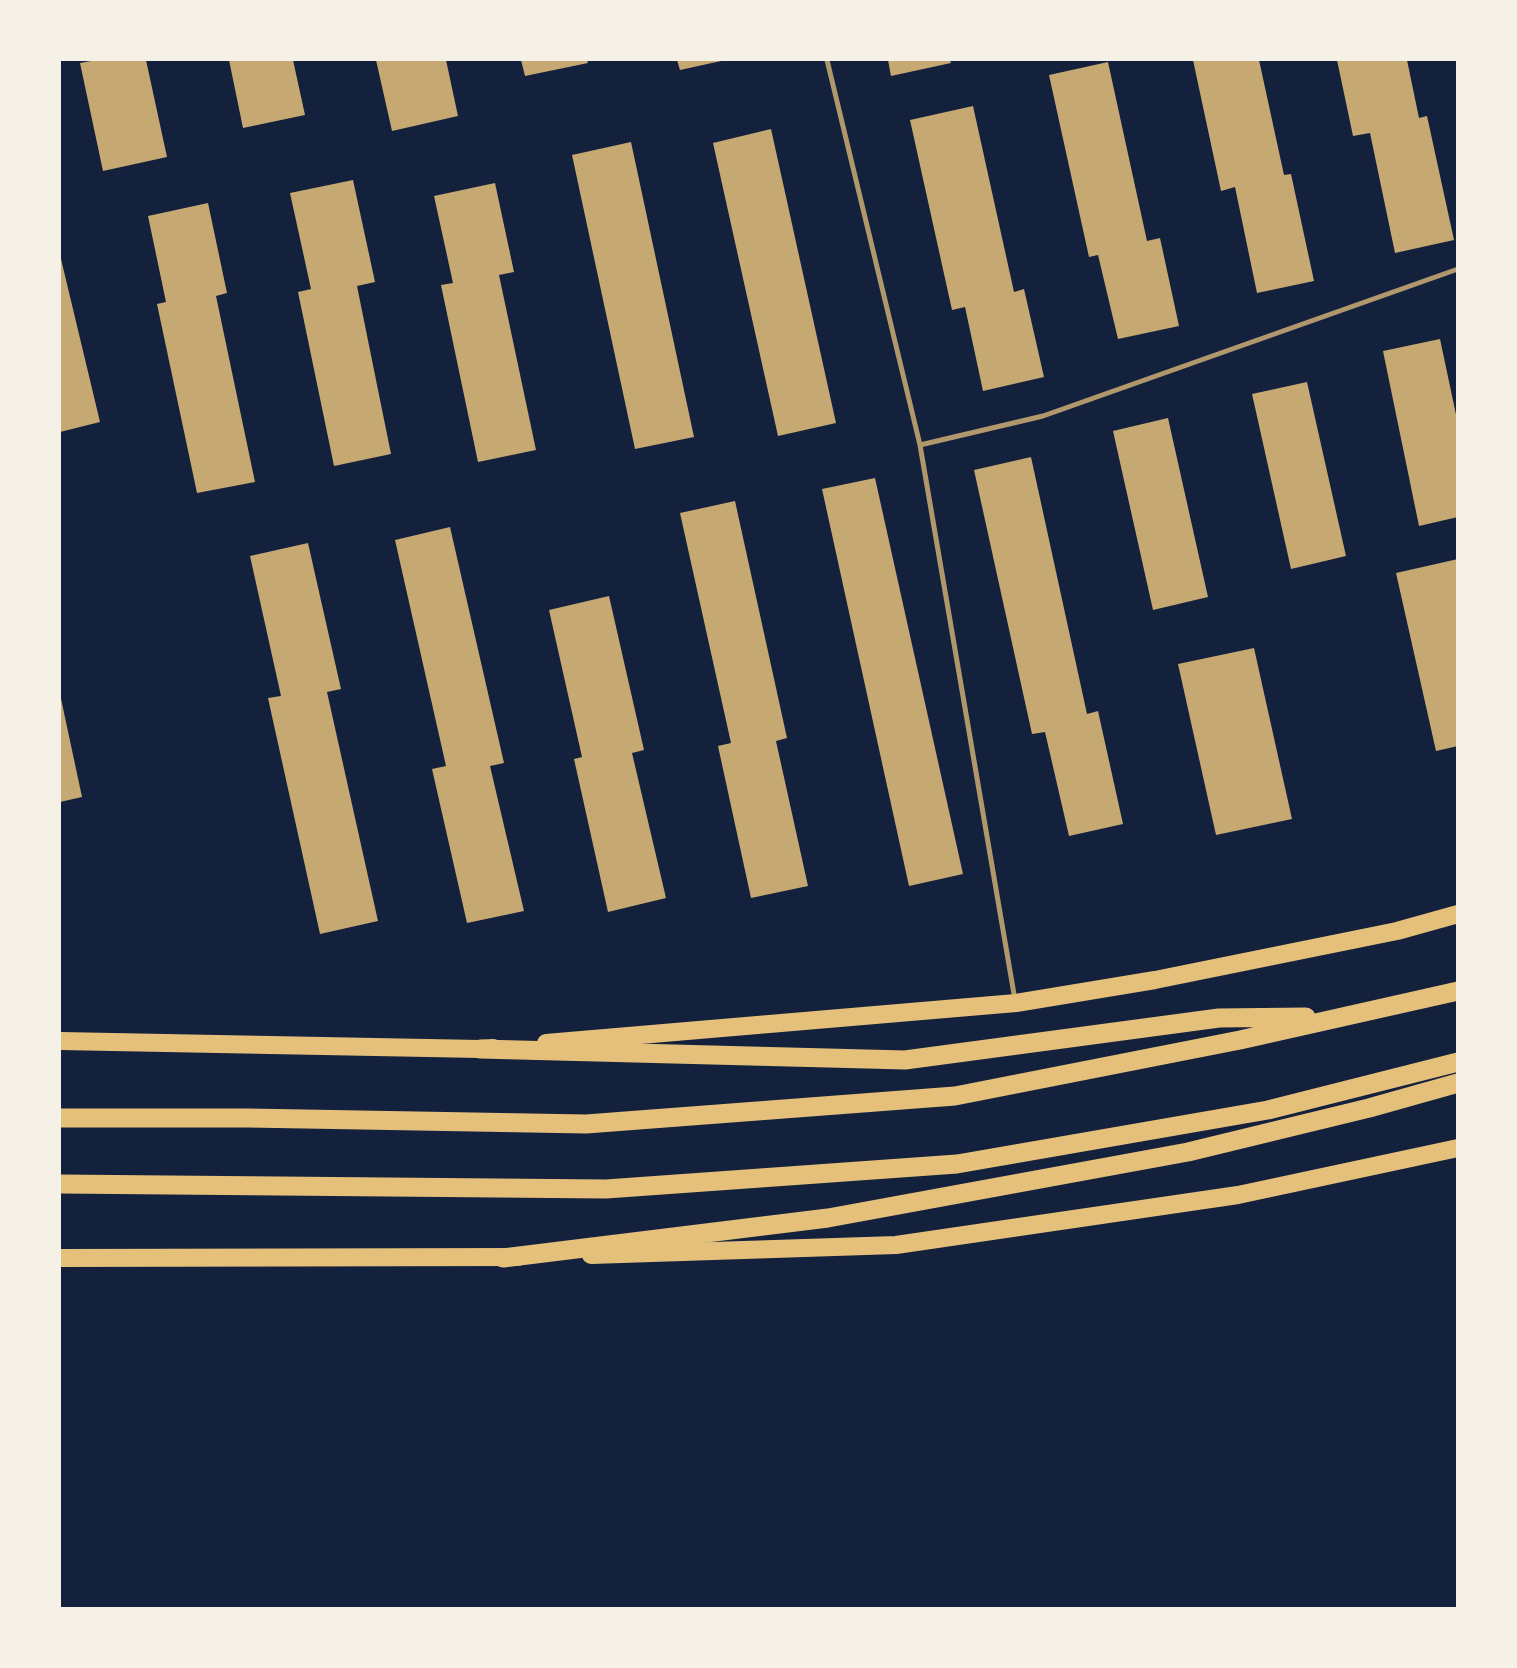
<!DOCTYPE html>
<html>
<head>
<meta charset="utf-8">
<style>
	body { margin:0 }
	#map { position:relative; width:1517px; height:1668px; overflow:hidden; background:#14213d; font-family:"Exo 2",sans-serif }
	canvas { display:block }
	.frame { position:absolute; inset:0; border:61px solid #f6f1e7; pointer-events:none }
</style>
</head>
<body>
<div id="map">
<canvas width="1517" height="1668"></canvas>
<div class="frame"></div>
</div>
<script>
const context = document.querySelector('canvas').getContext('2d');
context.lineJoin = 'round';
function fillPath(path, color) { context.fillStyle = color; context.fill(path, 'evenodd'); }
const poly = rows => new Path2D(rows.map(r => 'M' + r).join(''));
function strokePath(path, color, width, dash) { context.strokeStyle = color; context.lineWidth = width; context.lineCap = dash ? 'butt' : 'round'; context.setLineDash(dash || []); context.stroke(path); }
fillPath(poly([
	[90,60,146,60,167,157,103,171,80,63,91,61],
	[229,60,293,60,305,115,243,128],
	[376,60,446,60,458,116,392,131],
	[521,60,587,60,588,63,525,76],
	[677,60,721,60,721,61,680,70],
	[888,60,950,60,951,63,891,76],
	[1193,60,1259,60,1284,175,1291,174,1314,281,1257,293,1235,187,1221,191],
	[1337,60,1407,60,1419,118,1427,116,1454,240,1395,253,1370,133,1353,136],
	[1108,62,1147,241,1160,238,1179,326,1118,339,1098,255,1089,257,1049,75],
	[973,106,1014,292,1024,289,1044,377,983,391,965,307,952,310,910,120],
	[771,129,836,423,778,436,713,143],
	[631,142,694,437,635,449,572,155],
	[353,180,375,282,357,286,391,454,334,466,298,292,311,289,290,193],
	[495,183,514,272,499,275,536,450,478,462,441,285,453,283,434,196],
	[208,203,227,293,216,296,255,482,197,493,157,304,166,302,148,216],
	[61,259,100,422,60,432,60,259],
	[1440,339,1458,424,1458,517,1419,526,1383,351],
	[1307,382,1346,556,1291,569,1252,394],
	[1168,418,1208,597,1153,610,1113,431],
	[1031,457,1087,714,1098,711,1123,824,1069,836,1045,732,1032,734,974,470],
	[875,478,963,874,909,886,822,489],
	[735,501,787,738,776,741,808,886,751,898,718,746,731,743,680,513],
	[450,527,504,763,490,766,524,911,467,923,432,769,446,766,395,540],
	[308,543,341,689,327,692,378,921,320,934,268,698,281,696,250,556],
	[1458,559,1458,746,1436,751,1396,573],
	[609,596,644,750,632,753,666,898,608,912,574,759,582,757,549,610],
	[1254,648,1292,819,1216,835,1178,664],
	[60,694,82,797,60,802]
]), '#c6a872');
strokePath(poly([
	[827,60,920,445,1015,1000],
	[920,445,1043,416,1458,269]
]), '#b1986c', 5);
strokePath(poly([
	[60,1041,480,1049,493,1048],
	[546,1043,1016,1003,1155,980,1397,931,1458,914],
	[591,1255,896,1245,1238,1195,1458,1148],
	[60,1258,518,1257]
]), '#e5c07b', 18);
strokePath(poly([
	[480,1049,905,1060,1219,1018,1306,1017],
	[60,1118,248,1118,586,1124,955,1096,1240,1040,1458,991],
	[60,1184,606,1189,957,1164,1268,1110,1458,1062],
	[503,1258,828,1218,1188,1152,1369,1108,1458,1083]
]), '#e5c07b', 19);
</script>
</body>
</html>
